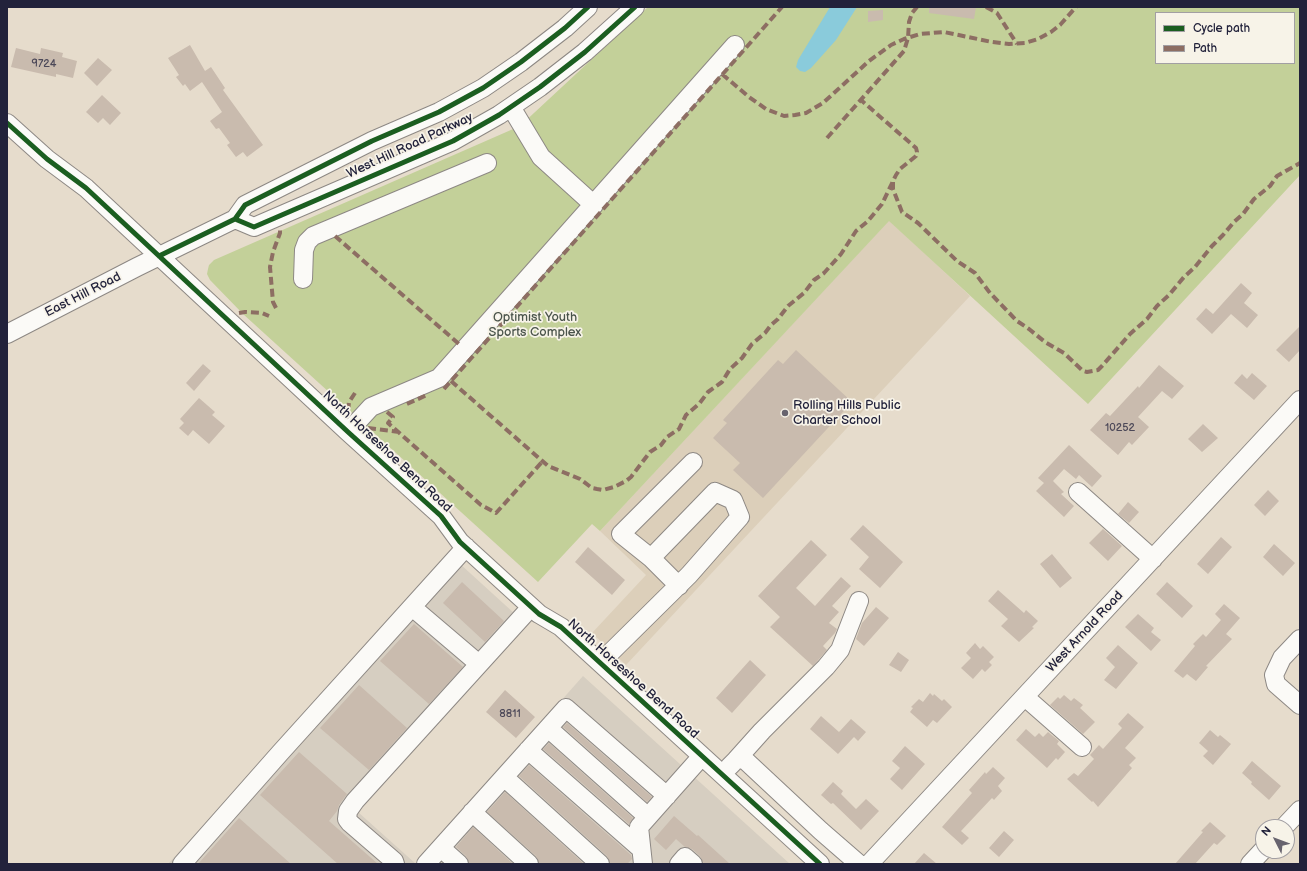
<!DOCTYPE html>
<html>
<head>
<meta charset="utf-8">
<style>
	body { margin:0 }
	#map { position:relative; width:1307px; height:871px; overflow:hidden; background:#e6dccc; font-family:"Balsamiq Sans",sans-serif }
	canvas { display:block }
	.frame { position:absolute; inset:0; border:8px solid #22223b; pointer-events:none }
	.legend { position:absolute; left:1155px; top:12px; width:140px; height:52px; box-sizing:border-box; background:#f7f3e8; border:1px solid #a29fa3; margin:0; padding:5px 7px; list-style:none; font-size:12px; color:#22223b }
	.legend li { display:flex; align-items:center; gap:8px; height:20px }
	.legend b { width:20px; border:1px solid #a29fa3 }
	.north { position:absolute; left:1255px; top:819px; width:40px; height:40px; box-sizing:border-box; background:#f7f3e8; border:1px solid #a29fa3; border-radius:50%; rotate:312deg; font-size:11px; font-weight:700; line-height:16px; text-align:center; color:#22223b }
	.north::after { content:''; display:block; margin:auto; width:14px; height:18px; background:#67636e; clip-path:polygon(50% 0,100% 100%,50% 72%,0 100%) }
</style>
</head>
<body>
<div id="map">
<canvas width="1307" height="871"></canvas>
<div class="frame"></div>
<ul class="legend">
<li><b style="height:5px;background:#1b5e20"></b>Cycle path</li>
<li><b style="height:5px;background:#8d6e63"></b>Path</li>
</ul>
<div class="north">N</div>
</div>
<script>
const context = document.querySelector('canvas').getContext('2d');
context.lineJoin = 'round';
function fillPath(path, color) { context.fillStyle = color; context.fill(path, 'evenodd'); }
const poly = rows => new Path2D(rows.map(r => 'M' + r).join(''));
function strokePath(path, color, width, dash) { context.strokeStyle = color; context.lineWidth = width; context.lineCap = dash ? 'butt' : 'round'; context.setLineDash(dash || []); context.stroke(path); }
function label(font, color, halo, rows, align = 'center') {
  context.font = font + ' "Balsamiq Sans",sans-serif'; context.lineWidth = 3.5; context.setLineDash([]); context.textBaseline = 'middle'; context.strokeStyle = halo; context.fillStyle = color; for (const [text, x, y, turn = 0] of rows) {
    context.save(); context.translate(x, y); context.rotate((+turn || 0) * Math.PI / 180); context.textAlign = isNaN(turn) ? turn : align; if (halo) context.strokeText(text, 0, 0); context.fillText(text, 0, 0); context.restore();
  }
}
fillPath(poly([
	[889,220,970,296,626,665,592,633,646,575,600,531]
]), '#dccfba');
fillPath(poly([
	[448,553,526,624,358,812,416,864,168,864],
	[583,676,790,864,416,864]
]), '#d6cec1');
fillPath(poly([
	[648,7,1300,7,1300,175,1088,404,889,221,600,531,592,524,538,582,243,314,210,280,207,274,208,269,209,265,214,260,520,126],
	[1156,13,1294,13,1294,63,1156,63]
]), '#c3d099');
fillPath(poly([
	[830,7,857,7,836,40,811,68,805,72,800,71,796,67,798,60]
]), '#8acbdb');
fillPath(poly([
	[929,7,976,7,974,19,929,13],
	[883,10,883,20,868,22,868,11],
	[190,45,205,71,211,67,225,88,223,90,263,145,247,157,243,152,236,157,227,145,230,143,219,128,216,129,210,121,222,112,202,82,190,91,185,84,183,86,176,77,179,75,168,58],
	[16,48,40,54,41,48,63,53,62,57,77,61,73,78,56,74,56,77,11,67],
	[98,58,112,70,97,86,84,73],
	[102,95,121,113,110,125,103,118,98,123,86,112],
	[1241,283,1252,293,1244,303,1258,315,1247,328,1231,314,1212,334,1196,319,1206,308,1213,314],
	[1300,326,1300,350,1289,362,1276,350],
	[796,350,852,402,763,498,733,470,740,463,713,438,727,423,723,420,778,360,783,364],
	[203,364,211,371,194,391,186,383],
	[1159,365,1184,386,1172,399,1162,391,1138,417,1149,427,1132,445,1129,442,1118,455,1090,430,1106,413,1110,416,1138,386,1139,388],
	[1252,373,1267,386,1254,400,1234,383,1242,374,1247,379],
	[199,398,215,412,212,415,225,426,209,444,193,430,188,436,179,428,184,423,180,419],
	[1203,424,1218,438,1202,452,1188,439],
	[1069,445,1102,476,1092,487,1079,475,1076,479,1064,469,1053,481,1064,492,1061,494,1074,506,1064,517,1036,491,1044,483,1038,478],
	[1268,490,1279,501,1265,516,1254,505],
	[1128,502,1139,512,1129,523,1118,514],
	[863,525,903,562,880,588,859,569,869,557,850,539],
	[1103,529,1122,546,1108,561,1089,543],
	[1221,537,1232,547,1208,574,1197,564],
	[811,540,827,555,796,588,815,606,841,577,851,586,832,606,839,612,829,623,837,629,835,633,823,646,827,650,813,666,770,627,780,617,758,596],
	[1274,544,1295,563,1283,576,1263,557],
	[588,547,625,580,612,595,575,562],
	[1052,554,1072,578,1060,588,1040,564],
	[462,582,504,621,485,642,443,603],
	[1167,582,1193,606,1182,618,1156,594],
	[998,590,1024,613,1026,610,1038,621,1032,627,1034,628,1019,642,1001,626,1008,619,988,601],
	[1224,604,1240,618,1226,634,1232,639,1206,666,1208,667,1196,681,1187,674,1183,678,1174,671,1195,646,1193,644,1203,634,1206,637,1221,620,1215,614],
	[876,607,889,618,864,646,856,639,862,623],
	[1138,614,1154,628,1151,632,1161,640,1151,651,1125,627],
	[414,624,463,667,429,704,380,661],
	[975,643,980,649,983,646,994,657,989,662,992,665,985,672,982,669,973,679,961,668,971,658,966,653],
	[1118,645,1138,663,1116,689,1104,680,1115,667,1106,658],
	[898,652,909,660,901,672,889,665],
	[750,660,766,675,732,713,716,698],
	[359,685,407,728,369,770,320,728],
	[505,690,535,717,516,738,486,712],
	[930,693,933,696,934,694,942,701,944,699,952,707,937,723,933,720,927,727,910,712,913,708,911,707,919,699,923,702],
	[1064,695,1071,701,1074,698,1083,705,1080,708,1095,722,1083,734,1050,705,1058,697,1060,699],
	[1128,713,1144,727,1125,748,1136,758,1129,765,1132,768,1098,807,1093,801,1092,802,1067,779,1074,773,1078,776,1094,759,1090,755,1099,745,1103,749,1122,728,1118,724],
	[821,716,839,732,851,719,866,732,858,741,854,737,838,754,810,729],
	[567,723,652,797,647,802,563,727],
	[1026,729,1035,737,1039,733,1043,737,1048,732,1059,741,1057,744,1065,752,1058,760,1056,758,1047,768,1016,740],
	[1210,730,1218,737,1220,735,1231,744,1213,765,1203,756,1208,751,1199,743],
	[549,743,633,818,629,824,543,749],
	[905,746,925,764,902,790,890,779,900,768,892,761],
	[299,752,347,794,339,805,337,811,329,821,378,864,338,864,260,795],
	[1252,761,1281,786,1269,800,1251,784,1252,782,1242,773],
	[529,765,631,855,632,859,627,864,610,864,607,856,519,776],
	[993,767,1005,778,998,786,1002,791,994,800,992,798,961,831,969,838,962,845,942,827,972,793,969,790,985,772,986,774],
	[833,782,843,791,841,794,856,809,866,799,879,811,861,830,833,803,831,804,821,795],
	[505,792,584,864,539,864,536,856,487,812],
	[674,816,697,836,698,835,730,864,704,864,700,856,692,849,685,847,676,839,666,850,654,839],
	[239,818,291,864,198,864],
	[1210,822,1226,836,1217,845,1214,843,1195,864,1175,864,1203,832,1201,831],
	[473,827,513,864,469,864,466,856,456,847],
	[1004,831,1014,840,999,857,989,848],
	[924,853,937,864,914,864]
]), '#c9bbae');
const minor = poly([
	[511,107,541,157,594,205],
	[7,123,47,159,86,188,348,432,441,516,460,542,539,614,561,627,820,864],
	[235,219,254,227,453,141,499,115,540,87,585,52,635,7],
	[303,279,304,250,307,242,313,236,487,163],
	[7,334,137,267,235,219,245,205,372,141,439,112,483,88,521,62,565,28,588,7],
	[348,432,371,407,439,378,735,45],
	[1078,492,1153,559],
	[679,586,651,558,621,534,693,462],
	[412,607,479,664],
	[1300,639,1282,658,1274,675,1276,684,1300,705],
	[605,667,608,655,689,575,740,517,733,500,715,492,651,558],
	[1025,697,1082,747],
	[548,728,648,817],
	[528,750,641,849],
	[736,760,762,731,826,667,840,650,859,601],
	[729,767,736,760,742,759,746,761,821,831,859,864],
	[504,777,600,864],
	[472,812,529,864],
	[1284,827,1300,810],
	[441,848,459,864],
	[182,864,280,753,466,547],
	[395,864,394,861,350,823,347,819,348,811,355,801,531,607],
	[426,864,566,708,667,796],
	[643,864,639,827,702,756],
	[679,864,685,857,693,864],
	[869,864,1300,400],
	[1250,864,1263,850]
]);
strokePath(minor, '#8d8884', 20);
strokePath(minor, '#fbfaf7', 18);
strokePath(poly([
	[986,7,997,13,1017,44],
	[722,74,749,97,766,109,784,116,795,115,806,113,823,103,869,61,891,45,904,39,920,34,944,32,992,42,1009,44,1025,43,1038,39,1051,32,1060,25,1076,7],
	[827,138,904,51,908,38,909,22,912,13,917,7],
	[893,182,893,189,902,212,918,223,957,261,975,273,990,293,1017,321,1029,329,1045,342,1064,353,1083,371,1087,372,1098,370,1102,366,1130,334,1147,319,1157,306,1169,295,1184,277,1195,267,1212,246,1223,235,1234,222,1243,214,1254,199,1270,186,1277,176,1300,163],
	[335,236,459,344],
	[276,308,273,302,270,267,273,252,280,233,280,227],
	[239,313,245,312,262,313,269,316],
	[451,381,548,466,580,479,592,488,597,489,603,490,614,487,626,481,631,477,650,452,661,445,667,437,679,429,686,415,699,404,708,392,722,382,730,369,742,358,752,344,765,333,771,325,778,319,788,306,804,293,814,280,824,273,841,254,856,231,868,221,882,204,896,175,900,169,916,156,917,152,916,148,861,100],
	[444,389,782,7],
	[407,404,427,395],
	[348,411,349,402,355,393],
	[387,412,393,417,388,423,481,505,496,513,542,462],
	[368,428,399,432]
]), '#8d6e63', 4, [8, 4]);
strokePath(poly([
	[7,123,47,159,86,188,348,432,441,516,460,542,539,614,561,627,820,864],
	[235,219,254,227,453,141,499,115,540,87,585,52,635,7],
	[159,256,235,219,245,205,372,141,439,112,483,88,521,62,565,28,588,7]
]), '#1b5e20', 5);
for (const [x, y, r, color] of [
	[785,413,4,"#67636e"]
]) { const dot = new Path2D(); dot.arc(x, y, r, 0, 2 * Math.PI); context.fillStyle = color; context.fill(dot); strokePath(dot, '#f7f3e8', 1.5); }
label('11px', '#4c4858', null, [
	["9724",44,64],
	["10252",1120,428],
	["8811",510,714]
]);
label('13px', '#22223b', '#f7f3e8', [
	["West Hill Road Parkway",410,146,-25],
	["East Hill Road",83,295,-27],
	["North Horseshoe Bend Road",387,452,43],
	["West Arnold Road",1085,632,-47],
	["North Horseshoe Bend Road",633,679,42]
]);
label('13px', '#4a544b', '#f7f3e8', [
	["Optimist Youth",535,318],
	["Sports Complex",535,333]
]);
label('13px', '#22223b', '#f7f3e8', [
	["Rolling Hills Public",793,406],
	["Charter School",793,421]
], 'left');
</script>
</body>
</html>
